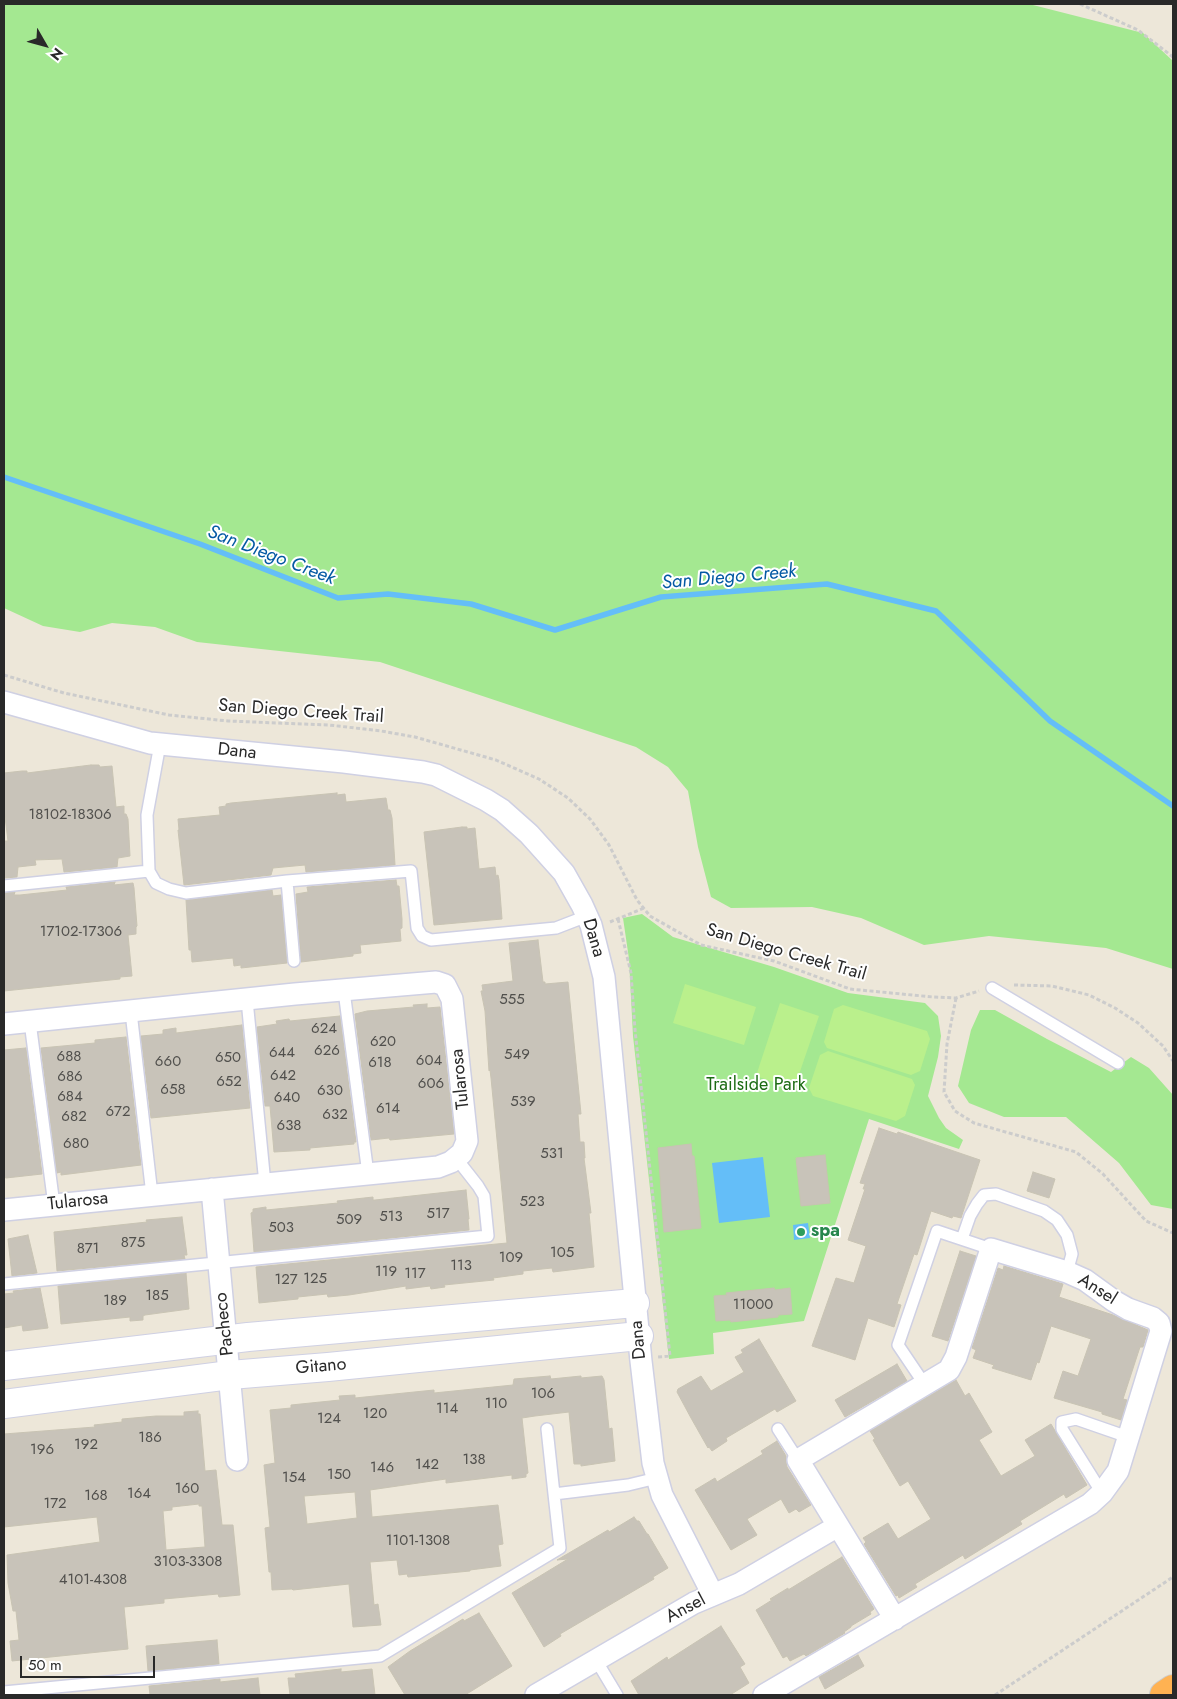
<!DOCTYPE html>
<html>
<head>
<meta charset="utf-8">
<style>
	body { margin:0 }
	#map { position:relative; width:1177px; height:1699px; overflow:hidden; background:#ede7d9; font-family:Jost,sans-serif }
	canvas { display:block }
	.frame { position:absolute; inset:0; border:5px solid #292929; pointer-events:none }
	.north { position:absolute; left:20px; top:20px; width:50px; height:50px; -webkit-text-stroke:4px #fff; paint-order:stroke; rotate:128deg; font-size:14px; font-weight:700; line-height:20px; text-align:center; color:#292929 }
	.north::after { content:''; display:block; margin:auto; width:18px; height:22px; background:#292929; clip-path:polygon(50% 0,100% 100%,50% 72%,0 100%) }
	.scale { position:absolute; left:20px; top:1656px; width:135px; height:22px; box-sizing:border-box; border:2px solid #292929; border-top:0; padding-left:6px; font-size:15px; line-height:18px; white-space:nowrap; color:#292929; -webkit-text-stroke:4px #fff; paint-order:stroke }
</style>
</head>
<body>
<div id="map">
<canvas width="1177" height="1699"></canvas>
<div class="frame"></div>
<div class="north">N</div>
<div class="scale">50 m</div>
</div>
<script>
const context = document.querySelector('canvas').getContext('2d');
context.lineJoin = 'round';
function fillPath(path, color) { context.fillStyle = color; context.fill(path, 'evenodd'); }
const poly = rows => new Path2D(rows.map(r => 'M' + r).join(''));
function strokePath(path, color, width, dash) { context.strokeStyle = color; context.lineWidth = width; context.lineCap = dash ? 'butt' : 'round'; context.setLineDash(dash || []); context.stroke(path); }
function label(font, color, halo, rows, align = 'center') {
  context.font = font + ' Jost,sans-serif'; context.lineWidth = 4; context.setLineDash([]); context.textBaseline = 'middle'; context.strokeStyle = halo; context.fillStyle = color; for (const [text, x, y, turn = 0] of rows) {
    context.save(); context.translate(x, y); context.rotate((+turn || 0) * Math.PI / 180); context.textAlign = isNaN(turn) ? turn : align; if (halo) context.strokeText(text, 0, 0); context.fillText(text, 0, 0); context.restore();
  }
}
fillPath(poly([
	[4,4,1029,4,1143,33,1173,61,1173,969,1106,948,989,936,924,945,861,918,812,907,731,908,711,897,698,847,688,791,668,767,636,747,380,662,197,642,155,627,112,623,80,632,43,626,4,608],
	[642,914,673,937,774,967,848,993,925,1003,938,1016,941,1036,938,1057,928,1096,939,1118,946,1128,963,1140,959,1149,869,1119,804,1321,713,1333,714,1354,669,1359,633,1036,629,959,623,918],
	[980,1010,995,1010,1047,1039,1111,1072,1131,1057,1149,1068,1173,1095,1173,1209,1151,1205,1119,1163,1066,1117,1004,1117,969,1103,958,1086,971,1030]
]), '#a4e891');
fillPath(poly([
	[685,984,756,1007,744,1045,673,1023],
	[780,1003,819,1016,794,1089,756,1076],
	[843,1005,927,1031,930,1039,920,1071,911,1075,827,1048,824,1042,834,1009],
	[828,1051,912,1079,915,1085,905,1116,896,1121,813,1096,809,1088,820,1055]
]), '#baf08c');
fillPath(poly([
	[763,1157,770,1217,719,1223,712,1163],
	[808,1223,810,1238,794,1240,793,1225]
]), '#64bef8');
strokePath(poly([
	[4,477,200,544,338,598,388,594,471,604,555,630,661,597,827,584,936,611,1050,721,1173,806]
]), '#64bef8', 5.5);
const building = poly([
	[91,765,99,765,100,767,112,766,116,807,124,806,124,814,126,814,128,819,130,856,118,858,117,867,64,872,62,859,35,860,36,865,18,867,17,877,4,878,4,841,8,841,4,809,4,773,22,771,27,771,27,773,91,765],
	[337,793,337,795,345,794,346,802,386,798,388,810,390,810,392,818,395,865,306,872,305,865,273,868,271,875,184,885,178,830,179,830,178,819,220,815,219,807,226,806,226,804,231,803,337,793],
	[462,827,467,827,467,829,475,828,479,869,495,867,496,876,498,875,499,880,502,919,434,925,424,832,462,827],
	[396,880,397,886,399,886,402,919,402,928,400,929,401,941,360,945,361,953,353,954,353,956,301,962,296,894,308,892,307,887,396,880],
	[115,882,114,885,133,883,134,888,137,926,136,927,136,934,128,935,132,976,120,977,120,979,4,991,4,893,15,892,14,895,20,895,67,890,66,887,115,882],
	[272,890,273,896,281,895,287,963,241,968,241,965,234,966,233,958,192,962,191,950,189,950,186,900,272,890],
	[538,940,543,982,545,982,545,984,568,982,581,1114,578,1114,580,1142,584,1142,585,1158,584,1158,591,1213,589,1213,594,1267,553,1272,552,1268,523,1271,523,1274,493,1278,494,1280,444,1285,445,1287,431,1289,430,1286,406,1289,406,1286,349,1295,328,1297,327,1294,298,1297,298,1299,259,1303,256,1267,507,1243,491,1078,490,1070,489,1071,485,1011,481,991,483,991,482,985,513,981,509,943,538,940],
	[427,1004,427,1008,440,1007,454,1134,390,1140,389,1138,371,1140,355,1014,367,1011,414,1007,413,1005,427,1004],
	[340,1016,356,1142,354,1142,354,1144,310,1148,310,1150,274,1152,270,1106,265,1106,257,1027,277,1024,276,1021,289,1019,290,1021,340,1016],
	[242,1025,250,1108,151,1118,141,1036,163,1034,163,1030,176,1028,176,1033,242,1025],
	[126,1037,141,1165,61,1175,61,1172,57,1173,41,1048,95,1043,95,1040,126,1037],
	[26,1048,42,1174,6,1178,4,1177,4,1050,26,1048],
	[879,1128,897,1134,898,1132,980,1160,961,1218,953,1216,952,1218,931,1211,917,1255,914,1254,897,1304,901,1305,894,1327,868,1318,855,1360,812,1346,836,1278,854,1283,866,1246,848,1240,865,1189,863,1189,865,1184,860,1183,879,1128],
	[691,1144,692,1156,694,1156,701,1228,664,1232,658,1148,691,1144],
	[825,1155,830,1203,801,1206,796,1158,825,1155],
	[1033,1172,1055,1179,1049,1198,1027,1191,1033,1172],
	[466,1190,469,1219,468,1219,469,1230,254,1252,251,1213,253,1212,253,1209,266,1207,266,1210,338,1203,337,1201,373,1197,373,1200,375,1200,466,1190],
	[182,1217,187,1255,184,1255,185,1259,57,1271,54,1232,147,1222,146,1220,182,1217],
	[28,1235,37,1273,12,1276,8,1239,28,1235],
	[960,1251,976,1256,948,1341,932,1336,960,1251],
	[1004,1266,1063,1284,1059,1297,1113,1315,1148,1330,1143,1347,1140,1347,1123,1399,1127,1400,1121,1420,1102,1414,1102,1412,1054,1398,1063,1371,1078,1376,1091,1339,1051,1326,1039,1363,1037,1362,1031,1380,992,1368,994,1365,973,1358,976,1350,972,1348,998,1268,1003,1270,1004,1266],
	[186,1273,189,1309,145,1315,143,1316,143,1320,130,1321,130,1317,61,1324,58,1286,186,1273],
	[40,1288,48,1328,23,1331,22,1325,4,1328,4,1294,14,1293,13,1291,40,1288],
	[774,1288,775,1290,790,1288,792,1314,778,1315,778,1317,731,1322,730,1320,716,1321,714,1296,727,1295,726,1293,774,1288],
	[759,1339,796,1401,777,1412,775,1409,726,1438,727,1441,712,1451,709,1447,708,1448,691,1418,677,1392,678,1389,701,1376,711,1391,744,1372,735,1357,743,1353,741,1350,759,1339],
	[897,1364,907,1381,845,1417,835,1400,897,1364],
	[550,1376,551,1379,581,1376,581,1378,602,1376,604,1380,609,1429,612,1428,615,1461,581,1466,581,1464,574,1464,569,1412,535,1416,522,1418,528,1473,526,1474,526,1477,512,1479,512,1475,446,1483,446,1479,370,1490,372,1517,498,1505,503,1544,498,1545,501,1566,470,1570,470,1571,408,1577,407,1574,399,1575,397,1560,370,1562,374,1605,378,1604,381,1625,353,1627,349,1584,293,1590,292,1589,272,1590,271,1572,269,1572,265,1528,270,1527,264,1465,275,1463,270,1410,291,1408,291,1405,340,1400,339,1396,355,1395,355,1398,434,1390,434,1393,513,1385,514,1379,550,1376],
	[355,1492,357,1518,307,1524,304,1496,355,1492],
	[956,1380,965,1396,969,1393,992,1432,979,1440,1001,1476,1035,1456,1025,1440,1051,1424,1087,1485,1066,1498,1064,1494,1020,1521,1022,1524,965,1559,963,1555,915,1584,917,1587,899,1598,898,1595,896,1596,864,1544,866,1542,863,1538,888,1523,898,1539,931,1519,908,1481,900,1486,873,1440,875,1439,870,1431,956,1380],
	[198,1411,198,1414,200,1414,205,1471,216,1470,222,1525,233,1525,240,1595,219,1597,218,1594,164,1599,164,1603,124,1607,128,1649,12,1661,10,1641,19,1640,16,1611,13,1611,8,1583,7,1555,100,1542,97,1517,4,1527,4,1434,95,1427,94,1425,122,1422,122,1419,156,1416,184,1416,184,1412,198,1411],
	[199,1504,199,1506,202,1506,205,1547,166,1550,163,1511,172,1510,172,1507,199,1504],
	[777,1441,786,1456,786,1461,787,1467,811,1505,799,1512,796,1509,789,1513,781,1499,747,1519,757,1535,731,1550,695,1490,715,1478,717,1482,763,1454,761,1451,777,1441],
	[634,1517,637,1521,639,1521,647,1534,648,1534,668,1568,653,1577,654,1579,560,1634,561,1636,544,1647,512,1593,568,1559,557,1560,608,1530,609,1532,634,1517],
	[842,1557,874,1609,870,1612,871,1614,851,1626,851,1627,844,1632,845,1633,806,1656,804,1654,790,1661,787,1656,783,1658,756,1610,772,1600,770,1599,788,1588,788,1590,842,1557],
	[479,1613,512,1666,465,1695,405,1695,388,1667,410,1651,463,1619,464,1621,479,1613],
	[721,1626,745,1664,740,1667,749,1683,730,1695,639,1695,631,1681,667,1657,668,1660,721,1626],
	[217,1640,219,1664,148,1671,146,1646,217,1640],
	[858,1655,864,1666,825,1689,819,1677,858,1655],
	[341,1669,341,1672,372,1669,375,1695,290,1695,288,1678,296,1678,295,1674,341,1669],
	[258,1678,260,1695,150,1695,149,1686,220,1679,220,1682,258,1678]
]);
fillPath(building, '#c8c3b9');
strokePath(building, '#c8c3b3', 1);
const lane = poly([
	[160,744,147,815,149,871,156,883,169,889,186,893,287,881,294,961],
	[287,881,411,871,417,928,422,936,431,940,556,928,587,916],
	[4,886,149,871],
	[992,988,1118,1063],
	[344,991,368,1174],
	[247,1000,265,1184],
	[131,1012,152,1195],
	[30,1022,54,1205],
	[962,1239,970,1216,977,1204,984,1195,996,1194,1044,1211,1057,1220,1067,1235,1072,1254,1067,1272],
	[4,1284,488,1236,484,1196,478,1186,456,1158],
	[925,1385,898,1345,937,1231,991,1249],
	[547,1429,554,1494],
	[778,1429,798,1460],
	[1102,1493,1062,1429,1062,1422,1076,1419,1128,1437],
	[596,1660,617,1695],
	[4,1692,380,1656,560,1548,554,1494,628,1485,657,1478]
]);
const street = poly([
	[4,702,150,743,344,762,423,772,436,775,486,800,502,810,529,834,564,873,582,905,591,925,604,977,641,1361,653,1463,662,1495,713,1595],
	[4,1024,295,994,436,982,445,985,452,999,467,1141,462,1153,451,1162,438,1167,4,1210],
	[212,1189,237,1460],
	[536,1695,694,1603,739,1584,838,1526],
	[764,1695,1090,1504,1102,1493,1118,1471,1161,1331,1159,1323,1153,1318,1128,1309,1114,1301,1085,1280,1067,1272,991,1249,956,1357,949,1370,798,1460,895,1619]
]);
const secondary = poly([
	[4,1366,248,1337,635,1303],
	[4,1404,230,1375,328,1367,639,1336]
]);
const highway = poly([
	[1164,1695,1173,1689]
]);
strokePath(lane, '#cfd0e3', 14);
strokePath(street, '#cfd0e3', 24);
strokePath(secondary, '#cfd0e3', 30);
strokePath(highway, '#ccc', 30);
strokePath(poly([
	[1080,4,1138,30,1173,57],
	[4,675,64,693,169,715,228,721,329,725,381,731,415,737,496,760,539,779,568,798,590,819,609,845,637,900,650,916,701,945,774,961,850,989,933,997,956,998,979,991],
	[618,919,631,973,635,1030,670,1356,658,1357],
	[610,922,644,908],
	[1014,985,1052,986,1089,995,1115,1008,1138,1023,1163,1046,1173,1061],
	[956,998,947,1044,944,1092,955,1111,974,1123,1076,1152,1103,1174,1146,1221,1173,1233],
	[995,1695,1173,1577]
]), '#ccc', 3, [4, 2.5]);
strokePath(lane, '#fff', 11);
strokePath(street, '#fff', 21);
strokePath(secondary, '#fff', 28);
strokePath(highway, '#ffb252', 28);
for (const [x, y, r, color] of [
	[801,1232,5,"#2e9e5b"]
]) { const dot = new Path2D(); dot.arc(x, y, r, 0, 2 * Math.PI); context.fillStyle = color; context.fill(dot); strokePath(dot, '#fff', 2); }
label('15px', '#51504d', null, [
	["18102-18306",70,815],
	["17102-17306",81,932],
	["555",512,1000],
	["624",324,1029],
	["620",383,1042],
	["626",327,1051],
	["644",282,1053],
	["549",517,1055],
	["688",69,1057],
	["650",228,1058],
	["604",429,1061],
	["660",168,1062],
	["618",380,1063],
	["642",283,1076],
	["686",70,1077],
	["652",229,1082],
	["606",431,1084],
	["658",173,1090],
	["630",330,1091],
	["684",70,1097],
	["640",287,1098],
	["539",523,1102],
	["614",388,1109],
	["672",118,1112],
	["632",335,1115],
	["682",74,1117],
	["638",289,1126],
	["680",76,1144],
	["531",552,1154],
	["523",532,1202],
	["517",438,1214],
	["513",391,1217],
	["509",349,1220],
	["503",281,1228],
	["875",133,1243],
	["871",88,1249],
	["105",562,1253],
	["109",511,1258],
	["113",461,1266],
	["119",386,1272],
	["117",415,1274],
	["125",315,1279],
	["127",286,1280],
	["185",157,1296],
	["189",115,1301],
	["11000",753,1305],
	["106",543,1394],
	["110",496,1404],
	["114",447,1409],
	["120",375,1414],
	["124",329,1419],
	["186",150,1438],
	["192",86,1445],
	["196",42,1450],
	["138",474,1460],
	["142",427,1465],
	["146",382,1468],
	["150",339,1475],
	["154",294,1478],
	["160",187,1489],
	["164",139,1494],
	["168",96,1496],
	["172",55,1504],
	["1101-1308",418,1541],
	["3103-3308",188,1562],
	["4101-4308",93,1580]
]);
label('18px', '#292929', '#fff', [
	["San Diego Creek Trail",301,712,4],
	["Dana",237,752,6],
	["Dana",593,938,73],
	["San Diego Creek Trail",786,953,16],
	["Tularosa",461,1079,-96],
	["Tularosa",78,1202,-6],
	["Ansel",1097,1290,32],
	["Pacheco",225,1324,-96],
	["Dana",639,1340,-95],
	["Gitano",321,1367,-5],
	["Ansel",686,1609,-28]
]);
label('18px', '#1c6b14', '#fff', [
	["Trailside Park",756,1086]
]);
label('bold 18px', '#27864d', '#fff', [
	["spa",811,1232]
], 'left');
label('italic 19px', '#0359a3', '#fff', [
	["San Diego Creek",271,556,21],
	["San Diego Creek",729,578,-5]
]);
</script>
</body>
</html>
